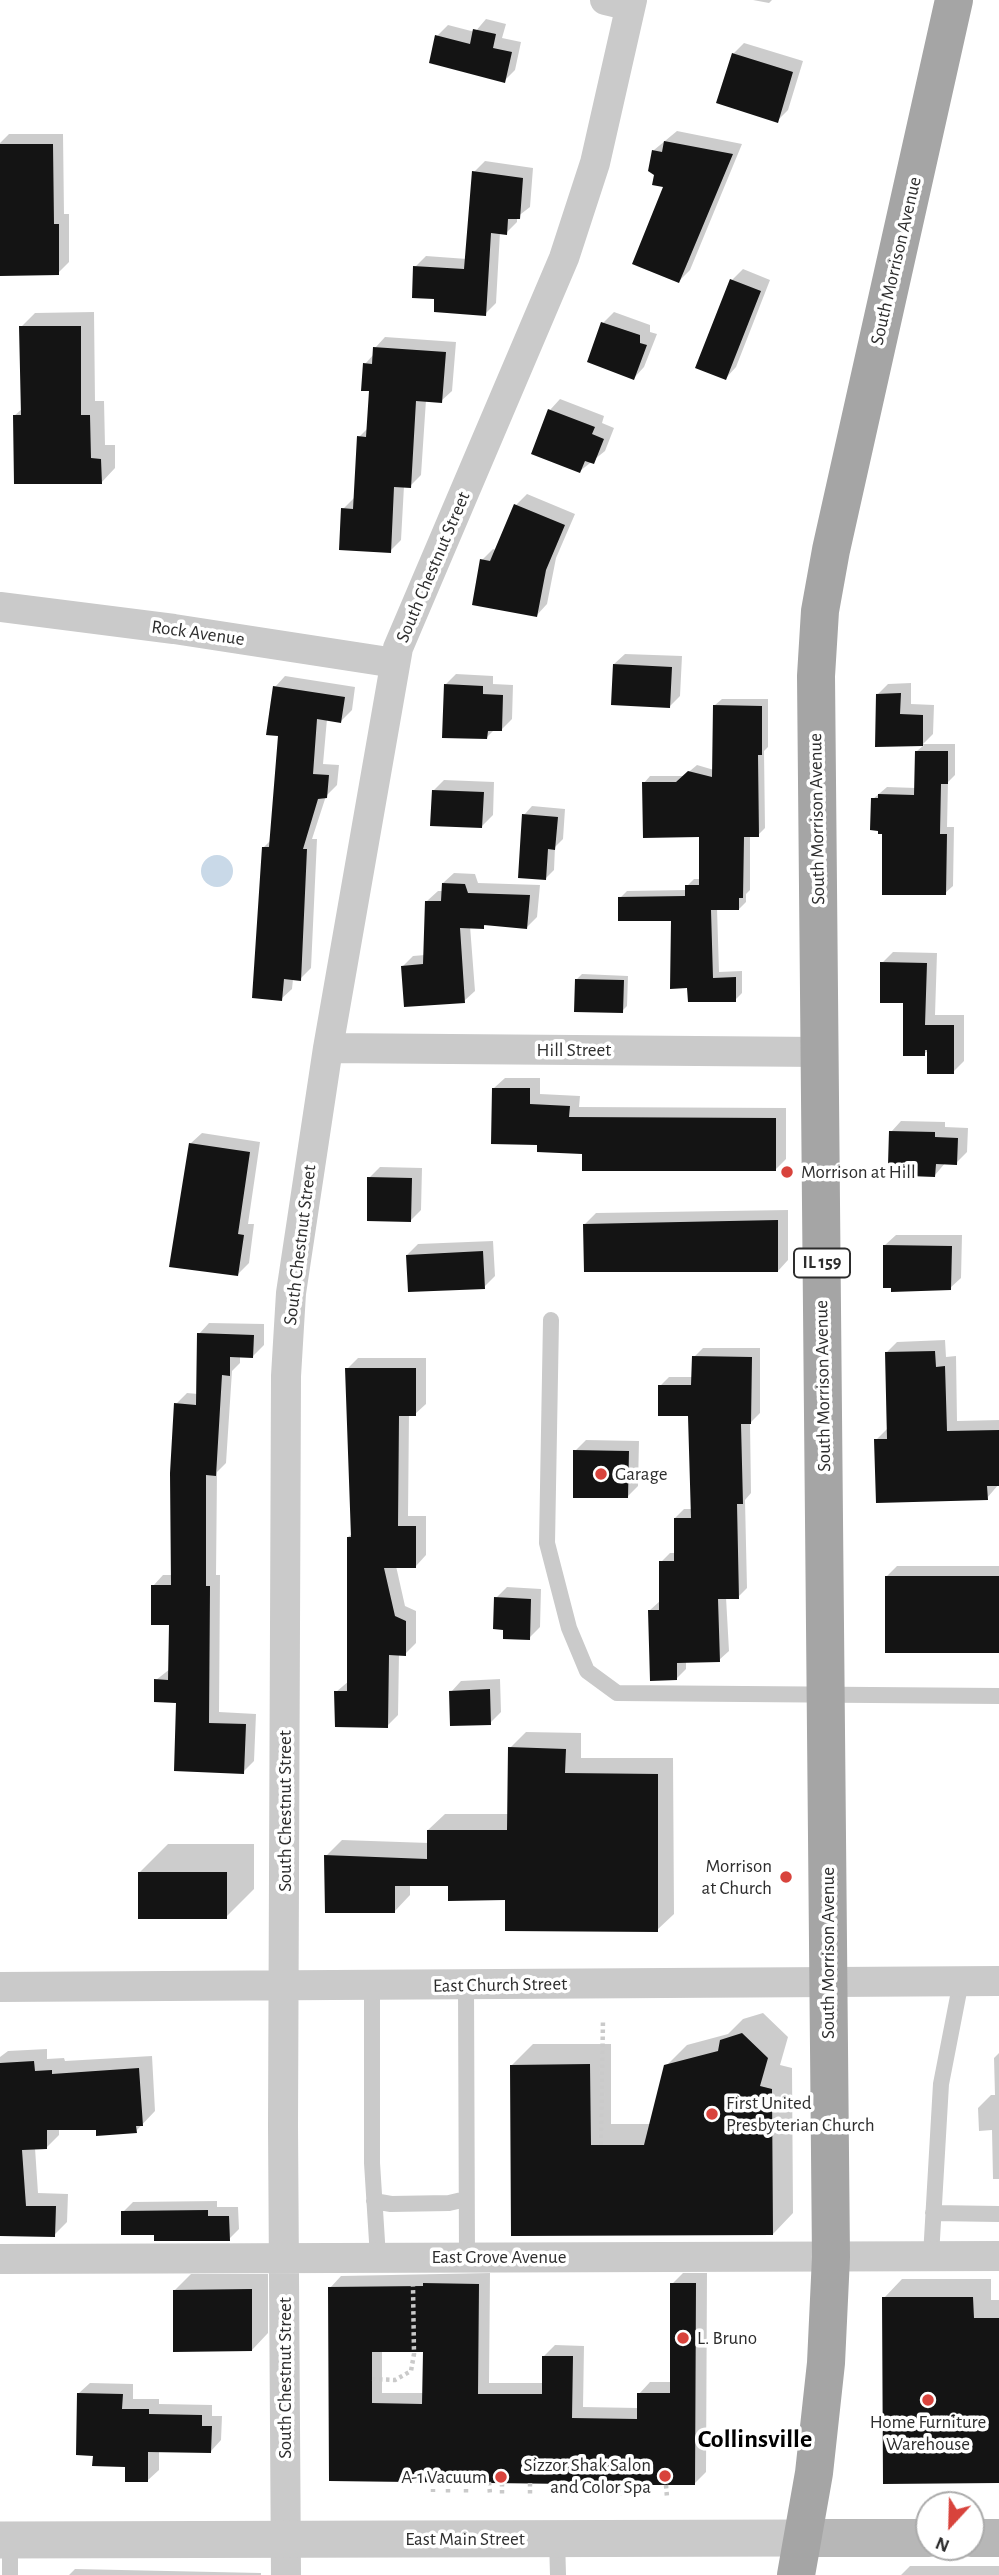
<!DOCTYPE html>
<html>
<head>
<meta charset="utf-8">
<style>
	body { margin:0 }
	#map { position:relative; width:999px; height:2575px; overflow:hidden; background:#fff; font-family:"Alegreya Sans",sans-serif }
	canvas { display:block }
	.north { position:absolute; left:915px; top:2491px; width:70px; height:70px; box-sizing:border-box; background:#fff; border:2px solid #ababab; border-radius:50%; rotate:202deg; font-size:19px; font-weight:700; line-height:28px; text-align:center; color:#2d2d2d }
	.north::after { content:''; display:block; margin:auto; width:24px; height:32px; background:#d8433c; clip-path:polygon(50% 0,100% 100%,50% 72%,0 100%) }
</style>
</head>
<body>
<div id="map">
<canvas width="999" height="2575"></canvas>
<div class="north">N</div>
</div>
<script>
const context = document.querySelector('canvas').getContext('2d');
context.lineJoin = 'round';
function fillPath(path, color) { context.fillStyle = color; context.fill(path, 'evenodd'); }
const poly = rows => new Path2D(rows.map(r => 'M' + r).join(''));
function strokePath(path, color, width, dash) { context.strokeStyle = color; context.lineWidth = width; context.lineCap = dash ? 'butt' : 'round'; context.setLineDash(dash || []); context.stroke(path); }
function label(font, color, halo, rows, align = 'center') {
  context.font = font + ' "Alegreya Sans",sans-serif'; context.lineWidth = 7; context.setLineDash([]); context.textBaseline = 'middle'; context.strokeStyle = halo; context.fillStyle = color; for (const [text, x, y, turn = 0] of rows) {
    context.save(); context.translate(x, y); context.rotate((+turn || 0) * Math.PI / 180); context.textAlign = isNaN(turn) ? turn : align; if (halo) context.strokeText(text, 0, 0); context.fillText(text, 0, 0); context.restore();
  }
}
fillPath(poly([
	'201 871a16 16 0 1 1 32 0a16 16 0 1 1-32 0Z'
]), '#c9d9e8');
fillPath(poly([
	[753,0,772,0,769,3],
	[486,19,506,24,502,38,521,42,515,70,504,81,437,36,448,25,475,32],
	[744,43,803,61,788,110,777,121,733,54],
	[677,131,742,144,690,270,679,281,665,186,654,150],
	[9,134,63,134,64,214,69,214,69,262,58,273,0,184,0,143],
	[485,161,533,168,530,207,517,217,517,222,506,233,500,232,496,303,485,314,436,298,415,267,426,256,467,259,474,172],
	[743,269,770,280,736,367,726,378,732,280],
	[94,312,95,401,104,401,105,445,115,445,115,468,101,483,14,416,23,408,21,327,35,313],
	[614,312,650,325,650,332,657,334,644,367,634,378,589,361,603,323],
	[385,337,456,342,452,391,441,401,426,400,421,475,410,486,404,486,401,540,390,551,343,509,354,498,359,437,368,428,371,390,365,364,374,354,375,348],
	[560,399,604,416,602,423,614,428,605,451,580,471,550,410],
	[527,494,575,514,556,558,547,604,537,615,482,560,493,549,497,550,516,505],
	[625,654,682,656,680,696,669,707,614,664],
	[456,674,493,676,493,684,513,685,512,719,501,730,495,729,487,737,445,685],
	[285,676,355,687,352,710,341,721,327,719,323,764,339,765,337,785,326,796,312,839,317,839,311,968,300,979,293,979,292,989,281,999,264,847,271,840,279,735,275,687],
	[911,683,911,704,934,705,933,734,923,744,955,744,955,775,948,782,947,827,954,827,953,886,945,893,884,832,873,799,887,787,916,788,917,751,924,745,877,745,877,695,888,684],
	[722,699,768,699,768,747,764,751,765,828,758,835,750,835,750,890,746,894,746,902,739,909,717,908,719,972,742,971,742,993,735,1000,689,987,672,919,620,898,627,891,687,890,687,886,694,879,701,879,701,836,644,783,650,776,684,776,697,765,714,770,715,705],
	[444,780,494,782,493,815,482,826,433,791],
	[532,806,565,809,563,839,555,847,554,870,546,878,524,815],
	[454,873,475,874,478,883,540,885,537,917,527,927,486,924,483,927,470,926,475,991,464,1001,403,966,413,956,425,955,427,901,438,891,443,891,443,883],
	[893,952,937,953,935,1015,964,1015,964,1061,953,1072,929,1050,924,1054,905,1002,882,963],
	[582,974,628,976,627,1006,622,1011,577,979],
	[505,1078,540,1078,540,1094,580,1096,579,1107,786,1108,786,1159,775,1170,584,1152,494,1088],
	[901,1121,945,1122,945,1127,968,1128,967,1152,956,1163,946,1162,935,1175,911,1164,891,1132],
	[202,1133,260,1142,248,1224,254,1224,249,1263,238,1274,191,1143],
	[380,1167,422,1168,421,1210,410,1221,369,1178],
	[788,1210,788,1260,778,1271,585,1224,596,1213],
	[896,1235,962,1235,961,1278,950,1288,885,1245],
	[493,1241,495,1276,484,1287,407,1255,418,1244],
	[209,1323,264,1324,264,1345,253,1356,240,1356,240,1363,232,1371,226,1463,217,1472,216,1575,220,1575,219,1712,256,1714,254,1761,243,1772,156,1680,170,1669,171,1623,153,1586,163,1575,172,1575,176,1404,187,1393,198,1394,199,1334],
	[945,1340,946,1357,956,1356,957,1421,999,1420,999,1484,987,1498,876,1440,887,1429,886,1353,897,1342],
	[703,1348,760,1348,760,1413,750,1423,751,1493,745,1500,747,1588,738,1597,726,1597,729,1651,719,1660,686,1661,686,1669,677,1678,649,1611,660,1601,661,1562,670,1553,676,1553,675,1518,684,1509,692,1509,689,1415,660,1386,669,1377,693,1377,694,1357],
	[358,1358,426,1358,426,1404,415,1414,409,1414,408,1516,426,1516,426,1555,416,1566,396,1566,405,1606,416,1611,416,1643,405,1654,399,1654,398,1715,387,1726,336,1692,349,1681,348,1537,352,1534,347,1369],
	[586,1440,639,1441,638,1486,628,1496,575,1451],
	[897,1566,999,1566,999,1651,886,1577],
	[507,1587,541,1589,540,1627,529,1638,496,1598],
	[500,1679,501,1712,490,1723,451,1692,461,1681],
	[526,1732,581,1733,581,1758,673,1758,674,1914,657,1930,450,1885,410,1884,410,1895,394,1912,326,1856,342,1840,429,1843,428,1830,445,1814,509,1814,510,1748],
	[168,1844,254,1844,254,1889,226,1917,140,1872],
	[763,2013,788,2037,780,2065,792,2068,793,2213,773,2234,512,2234,512,2065,533,2044,611,2044,611,2124,651,2124,666,2066,687,2045,728,2034,743,2019],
	[47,2049,47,2059,64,2058,65,2061,152,2056,155,2111,136,2131,59,2129,59,2135,46,2148,35,2148,38,2193,68,2194,67,2222,54,2235,0,2234,0,2057,8,2051],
	[999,2053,999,2179,993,2179,992,2130,979,2131,978,2108,991,2095,995,2095,994,2058],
	[217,2201,217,2207,238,2207,239,2229,229,2239,155,2234,123,2212,133,2202],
	[490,2273,489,2383,544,2383,544,2356,555,2345,584,2346,583,2407,638,2408,639,2394,650,2382,672,2382,672,2284,683,2273,707,2273,706,2472,694,2484,638,2481,331,2480,330,2288,341,2276],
	[382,2351,425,2351,424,2393,382,2393],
	[191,2274,268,2274,268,2333,252,2350,175,2290],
	[902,2279,991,2279,991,2300,999,2300,999,2482,884,2298],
	[90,2383,133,2384,133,2399,159,2399,159,2404,212,2405,212,2416,222,2416,221,2440,211,2451,159,2450,159,2470,148,2480,127,2465,94,2454,79,2393],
	[910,2566,999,2566,999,2575,901,2575],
	[75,2569,261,2573,261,2575,69,2575]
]), '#0003');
fillPath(poly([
	[473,29,496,34,493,48,512,52,505,83,429,63,435,35,470,44],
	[732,53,793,72,778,123,716,103],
	[664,141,733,154,679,283,632,264,663,187,652,185,654,175,648,171,652,150,662,152],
	[0,144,53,144,54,224,59,224,59,275,0,276],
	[472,171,523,178,520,219,508,219,507,235,491,233,486,316,434,312,434,299,412,298,413,266,464,269],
	[730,279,761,291,726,380,695,368],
	[601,322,640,335,640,343,647,345,634,380,587,362],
	[19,326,81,326,81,415,90,415,91,458,101,459,102,484,14,484,13,415,21,415],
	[373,347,446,352,442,403,416,401,411,488,394,487,391,553,339,550,341,508,353,509,357,436,366,437,369,391,361,391,363,363,372,364],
	[548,409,595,427,592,434,604,439,594,464,585,461,580,473,531,454],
	[514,504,565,525,546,570,537,617,472,605,480,559,490,561],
	[613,664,672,667,670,708,611,705],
	[444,684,483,686,483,694,503,695,502,731,488,731,487,739,442,738],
	[273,686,345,697,341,723,317,719,313,774,329,775,327,798,318,799,303,849,307,849,301,981,284,979,282,1001,252,998,262,847,269,847,278,736,266,735],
	[901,693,900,714,923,715,923,746,875,747,876,694],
	[713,705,762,706,762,755,758,755,759,837,744,837,743,898,739,898,739,910,711,910,713,978,736,977,736,1002,688,1002,687,988,670,989,671,921,618,921,618,897,685,896,685,885,699,885,699,837,643,838,642,782,676,782,688,771,712,777],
	[915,751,948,751,948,784,941,784,940,834,947,834,946,895,882,895,882,834,878,834,878,831,870,830,871,798,878,798,878,794,914,795],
	[432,790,484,792,482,828,430,826],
	[522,814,558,817,555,850,548,849,546,880,518,878],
	[442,883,465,884,468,893,530,895,527,929,484,925,484,929,460,928,465,1003,404,1007,401,966,423,964,425,901,441,901],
	[880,962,927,963,925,1025,954,1025,954,1074,927,1074,927,1050,925,1050,925,1056,903,1056,903,1003,880,1003],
	[575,979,624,980,623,1013,574,1012],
	[492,1088,530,1088,530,1104,570,1106,569,1117,776,1118,776,1171,582,1171,582,1154,537,1152,537,1145,491,1144],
	[889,1131,935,1132,935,1137,958,1138,957,1165,936,1164,935,1177,909,1176,909,1166,888,1165],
	[189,1143,250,1152,238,1234,244,1235,238,1276,169,1267],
	[367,1177,412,1178,411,1222,367,1221],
	[778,1220,778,1272,584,1272,583,1224],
	[883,1245,952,1246,951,1290,891,1292,891,1288,883,1288],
	[483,1251,485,1289,408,1292,406,1255],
	[197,1333,254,1335,253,1358,230,1357,230,1376,222,1375,216,1476,206,1475,206,1586,210,1586,209,1723,246,1724,244,1774,174,1771,176,1703,154,1702,154,1679,168,1680,169,1625,151,1625,151,1585,171,1585,170,1473,174,1403,196,1405],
	[935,1351,936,1367,945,1366,947,1431,999,1430,999,1486,987,1486,988,1500,876,1503,874,1439,887,1439,885,1352],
	[692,1356,752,1357,751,1424,741,1424,743,1504,737,1504,739,1599,718,1599,720,1662,677,1663,677,1680,650,1681,648,1610,659,1610,659,1561,674,1561,674,1518,691,1518,688,1416,658,1416,658,1385,691,1385],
	[345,1368,416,1368,416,1416,399,1416,398,1526,416,1526,416,1568,384,1568,395,1616,406,1621,406,1656,389,1655,388,1728,335,1727,334,1691,347,1691,347,1537,351,1537],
	[573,1450,629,1451,628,1498,573,1498],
	[885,1576,999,1576,999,1653,885,1653],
	[494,1597,531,1599,530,1640,503,1639,503,1630,493,1629],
	[490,1689,491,1725,450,1726,449,1691],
	[508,1747,566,1749,565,1773,658,1774,658,1932,505,1931,505,1900,448,1901,448,1886,395,1886,395,1913,325,1913,324,1855,427,1859,427,1830,507,1830],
	[138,1872,227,1872,227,1919,138,1919],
	[742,2033,768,2058,760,2086,772,2089,773,2235,511,2236,510,2065,590,2064,591,2145,644,2145,664,2065,718,2051,720,2040],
	[34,2061,35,2071,52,2070,52,2074,139,2068,143,2126,136,2126,137,2133,96,2136,96,2130,47,2130,47,2149,22,2150,26,2206,56,2206,55,2237,0,2236,0,2063],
	[208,2210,208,2216,229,2216,230,2241,154,2241,154,2235,121,2235,121,2211],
	[423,2283,479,2284,478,2394,542,2394,542,2356,573,2356,572,2418,637,2419,637,2393,670,2393,670,2283,696,2283,695,2485,636,2485,636,2482,603,2482,572,2481,571,2484,329,2481,328,2287,423,2286],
	[372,2352,423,2352,422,2404,372,2403],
	[252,2289,252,2351,173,2352,173,2290],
	[882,2297,973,2297,974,2318,999,2318,999,2483,883,2484],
	[77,2393,123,2394,122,2409,149,2409,149,2414,202,2415,202,2426,212,2426,211,2453,148,2452,148,2482,125,2482,125,2467,92,2466,93,2456,76,2455]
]), '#141414');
strokePath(poly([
	[601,2145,603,2019],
	[372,2379,395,2380,411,2371,414,2354,413,2286],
	[580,2481,581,2495],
	[433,2482,433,2492],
	[448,2482,448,2493],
	[466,2482,466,2493],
	[489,2482,490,2494],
	[618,2482,620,2496],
	[502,2483,502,2494],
	[530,2483,530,2494],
	[556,2484,556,2495],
	[666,2485,667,2497]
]), '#cacaca', 4.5, [3.5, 3.5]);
strokePath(poly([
	[551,1320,547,1543,569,1628,587,1671,617,1693,999,1696],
	[466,1985,467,2257],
	[372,1986,372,2163,378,2257],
	[374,2201,391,2204,449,2203,466,2199],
	[933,2213,999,2214],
	[931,2256,941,2084,961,1981],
	[557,2539,558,2575],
	[10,2540,10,2575]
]), '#cacaca', 16);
strokePath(poly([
	[605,0,630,6],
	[0,607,174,629,395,663],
	[328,1048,820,1052],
	[0,1987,999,1981],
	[0,2259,999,2256],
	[286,2575,283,2125,286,1376,291,1293,328,1048,398,648,564,258,595,163,632,0]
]), '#cacaca', 30);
strokePath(poly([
	[0,2540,804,2538]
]), '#cacaca', 37);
strokePath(poly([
	[804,2538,929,2538],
	[971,2538,999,2538]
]), '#b7b7b7', 38);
strokePath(poly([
	[796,2575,814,2473,826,2363,831,2257,816,676,820,611,831,550,954,0]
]), '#a5a5a5', 38);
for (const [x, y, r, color] of [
	[787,1172,7,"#d8433c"],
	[601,1474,7,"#d8433c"],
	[786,1877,7,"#d8433c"],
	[712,2114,7,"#d8433c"],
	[683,2338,7,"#d8433c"],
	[928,2400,7,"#d8433c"],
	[665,2476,7,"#d8433c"],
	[501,2477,7,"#d8433c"]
]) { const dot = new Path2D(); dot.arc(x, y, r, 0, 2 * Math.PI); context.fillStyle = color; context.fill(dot); strokePath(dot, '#fff', 2.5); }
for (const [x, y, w] of [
	[822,1263,56]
]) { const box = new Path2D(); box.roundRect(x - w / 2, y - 14.5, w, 29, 5); context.fillStyle = '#fff'; context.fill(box); strokePath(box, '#2d2d2d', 2); }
label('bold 18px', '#2d2d2d', null, [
	["IL 159",822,1263]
]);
label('19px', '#2d2d2d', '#fff', [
	["South Morrison Avenue",896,261,-77],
	["South Chestnut Street",433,567,-67],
	["Rock Avenue",198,633,8],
	["South Morrison Avenue",817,819,-91],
	["Hill Street",574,1050],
	["South Chestnut Street",300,1245,-83],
	["South Morrison Avenue",823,1386,-91],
	["South Chestnut Street",285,1811,-90],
	["South Morrison Avenue",828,1953,-90],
	["East Church Street",500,1985,-1],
	["East Grove Avenue",499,2257],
	["South Chestnut Street",285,2378,-90],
	["East Main Street",465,2539]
]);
label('19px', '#2d2d2d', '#fff', [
	["Morrison at Hill",801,1172],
	["Garage",615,1474],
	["Morrison",772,1866,"right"],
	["at Church",772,1888,"right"],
	["First United",726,2103],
	["Presbyterian Church",726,2125],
	["L. Bruno",697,2338],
	["Home Furniture",928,2422,"center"],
	["Warehouse",928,2444,"center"],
	["Sizzor Shak Salon",651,2465,"right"],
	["and Color Spa",651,2487,"right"],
	["A-1 Vacuum",487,2477,"right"]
], 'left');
label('bold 26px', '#000', '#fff', [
	["Collinsville",755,2439]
]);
</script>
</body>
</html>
